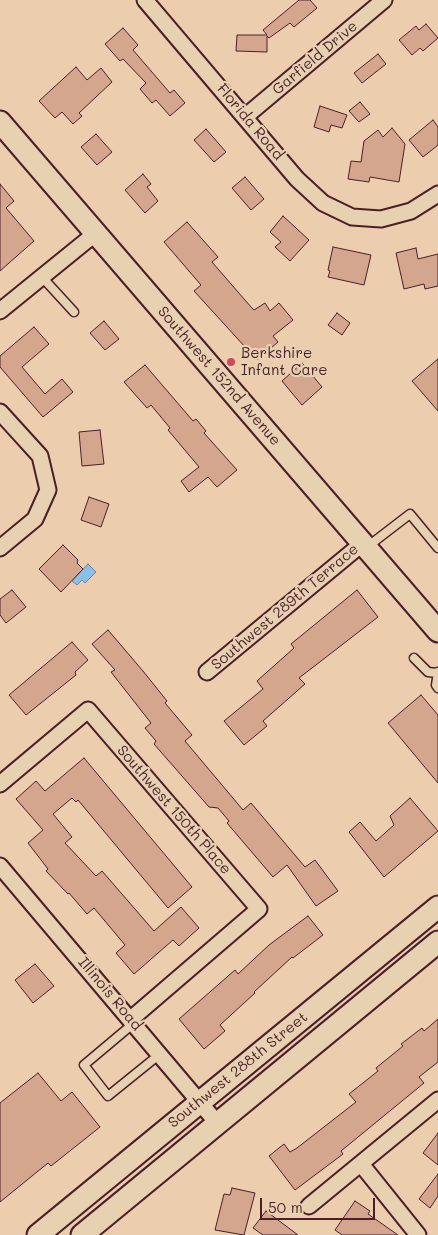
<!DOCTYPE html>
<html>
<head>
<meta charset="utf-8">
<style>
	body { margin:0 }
	#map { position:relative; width:438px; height:1235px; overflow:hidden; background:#ecceae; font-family:Mali,sans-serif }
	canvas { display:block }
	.scale { position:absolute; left:260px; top:1198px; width:115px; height:22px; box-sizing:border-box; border:2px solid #4a1f2b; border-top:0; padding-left:6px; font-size:15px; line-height:18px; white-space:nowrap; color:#4a1f2b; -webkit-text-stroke:4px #e8d1b1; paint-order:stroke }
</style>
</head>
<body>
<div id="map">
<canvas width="438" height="1235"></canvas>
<div class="scale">50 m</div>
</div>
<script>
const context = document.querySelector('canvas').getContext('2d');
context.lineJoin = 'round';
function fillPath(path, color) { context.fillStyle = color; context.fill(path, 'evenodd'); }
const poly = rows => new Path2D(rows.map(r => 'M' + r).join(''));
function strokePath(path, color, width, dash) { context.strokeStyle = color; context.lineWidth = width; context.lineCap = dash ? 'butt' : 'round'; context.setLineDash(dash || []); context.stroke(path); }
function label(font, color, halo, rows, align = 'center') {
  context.font = font + ' Mali,sans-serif'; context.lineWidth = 4.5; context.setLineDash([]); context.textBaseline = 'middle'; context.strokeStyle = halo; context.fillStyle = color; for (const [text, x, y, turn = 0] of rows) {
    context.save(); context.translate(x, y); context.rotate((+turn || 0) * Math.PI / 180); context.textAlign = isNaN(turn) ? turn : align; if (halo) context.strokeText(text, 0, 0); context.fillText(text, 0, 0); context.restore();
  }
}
const water = poly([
	[88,564,96,572,85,583,82,580,77,585,72,581,88,564]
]);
fillPath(water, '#89c1e8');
strokePath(water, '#70809c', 1);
const building = poly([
	[299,0,310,0,317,8,294,27,290,23,269,38,267,36,267,52,236,51,237,35,267,35,263,30,299,0],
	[426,24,438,38,423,51,420,48,412,55,399,40,416,26,419,30,426,24],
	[123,28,138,45,133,50,170,93,174,90,185,103,170,116,156,100,152,103,140,89,146,83,123,59,120,61,105,44,123,28],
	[378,54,386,64,362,83,354,73,378,54],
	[76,67,87,80,101,68,112,82,79,113,82,116,73,124,62,112,55,118,39,101,76,67],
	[360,102,370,114,359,122,349,111,360,102],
	[320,106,347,115,342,128,331,125,329,132,314,127,320,106],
	[433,120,438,127,438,145,423,157,409,140,433,120],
	[392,128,405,144,399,182,370,177,369,182,348,179,351,161,361,162,364,141,378,130,383,137,392,128],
	[206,129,226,152,214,162,194,140,206,129],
	[96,134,112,152,97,165,81,147,96,134],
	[143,174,151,184,147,187,158,201,145,213,125,190,143,174],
	[245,177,264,199,251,210,232,188,245,177],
	[0,184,14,201,6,208,34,241,0,271,0,184],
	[283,216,309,240,290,261,275,247,281,242,270,232,283,216],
	[187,222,218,257,212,262,251,307,254,310,265,303,270,311,279,303,293,320,273,336,278,342,257,360,194,291,201,285,164,242,187,222],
	[333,247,371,255,364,285,328,277,330,271,328,270,333,247],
	[416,248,418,259,438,254,438,286,425,289,424,284,404,289,396,253,416,248],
	[337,313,350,323,342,335,328,325,337,313],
	[104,321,119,339,105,350,90,333,104,321],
	[34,327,49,344,22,367,45,394,62,379,73,392,43,417,0,367,0,356,34,327],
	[438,359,438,411,412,381,438,359],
	[302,363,322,387,302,405,282,381,302,363],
	[145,365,193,421,196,419,206,431,204,433,237,470,217,487,208,477,189,492,181,481,199,467,168,430,170,428,151,405,147,408,124,382,145,365],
	[100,430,104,464,82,466,79,432,100,430],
	[89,497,109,504,101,527,81,520,89,497],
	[63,545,78,560,77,563,83,569,61,592,39,569,63,545],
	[12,590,26,607,6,623,0,615,0,599,12,590],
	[357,590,378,617,299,678,305,684,263,721,267,726,244,745,224,721,263,689,257,681,294,648,291,644,357,590],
	[108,630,143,671,167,701,165,703,192,735,185,741,243,810,251,803,305,867,315,860,338,891,316,906,287,865,273,877,227,823,229,821,218,808,209,807,154,744,156,741,145,728,151,723,111,672,115,670,92,644,108,630],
	[72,642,88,660,75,672,76,675,26,715,9,695,72,642],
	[421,695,438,715,438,783,388,723,421,695],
	[84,758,192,887,168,908,78,800,76,802,72,798,53,814,72,837,65,843,96,876,102,871,154,931,181,907,199,928,179,946,173,940,134,974,116,953,125,945,94,908,87,914,69,893,68,894,46,871,48,869,28,843,43,830,16,799,36,781,45,791,84,758],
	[410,798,438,831,384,877,349,832,360,822,376,841,394,825,390,816,410,798],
	[308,916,323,935,293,958,292,957,254,992,255,993,220,1025,225,1031,204,1049,179,1019,235,970,238,974,269,945,308,916],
	[35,964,54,986,33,1003,15,980,35,964],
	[438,1019,438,1062,419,1077,424,1083,341,1151,343,1154,295,1190,269,1156,284,1144,290,1152,297,1148,356,1102,349,1094,378,1071,376,1068,403,1046,401,1044,422,1028,424,1031,438,1019],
	[38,1073,61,1101,72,1092,100,1127,51,1166,48,1163,0,1202,0,1103,38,1073],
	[438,1133,438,1165,423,1153,438,1133],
	[438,1174,438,1196,430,1208,419,1199,438,1174],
	[232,1188,255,1193,244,1235,215,1230,224,1194,230,1195,232,1188],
	[355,1201,370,1211,368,1214,398,1235,342,1235,335,1230,355,1201],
	[266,1211,298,1235,263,1235,253,1228,266,1211]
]);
fillPath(building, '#d4a68e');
strokePath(building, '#4a1f2b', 1);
const lane = poly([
	[42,277,74,312],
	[367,547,410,514,438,548],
	[414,658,428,672,437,673],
	[438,672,436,685,438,688],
	[134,1023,84,1065,108,1096,160,1054]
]);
const street = poly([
	[145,0,297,179,323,203,352,217,381,219,411,211,438,194],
	[246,116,384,0],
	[0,311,96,233],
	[0,412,40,456,48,490,35,519,0,548],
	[207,672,363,543],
	[0,784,88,710,259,909,131,1019],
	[0,866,218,1124],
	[361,1164,418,1235],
	[309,1206,438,1100]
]);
const secondary = poly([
	[0,122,438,631],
	[38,1235,438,907],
	[82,1235,438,942]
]);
strokePath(lane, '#4a1f2b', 11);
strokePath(street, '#4a1f2b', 19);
strokePath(secondary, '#4a1f2b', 25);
strokePath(lane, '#e8d1b1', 8);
strokePath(street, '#e8d1b1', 15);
strokePath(secondary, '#e8d1b1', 21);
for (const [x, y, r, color] of [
	[231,362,5,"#d1495b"]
]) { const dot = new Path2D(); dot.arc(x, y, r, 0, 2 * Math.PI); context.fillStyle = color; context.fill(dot); strokePath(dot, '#e8d1b1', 2); }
label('15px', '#4a1f2b', '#e8d1b1', [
	["Garfield Drive",315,58,-40],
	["Florida Road",250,122,50],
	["Southwest 152nd Avenue",219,376,49],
	["Southwest 289th Terrace",285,607,-40],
	["Southwest 150th Place",174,810,49],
	["Illinois Road",110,994,50],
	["Southwest 288th Street",238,1070,-39]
]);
label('15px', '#4a1f2b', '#e8d1b1', [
	["Berkshire",241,353],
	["Infant Care",241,370]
], 'left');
</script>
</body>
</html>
